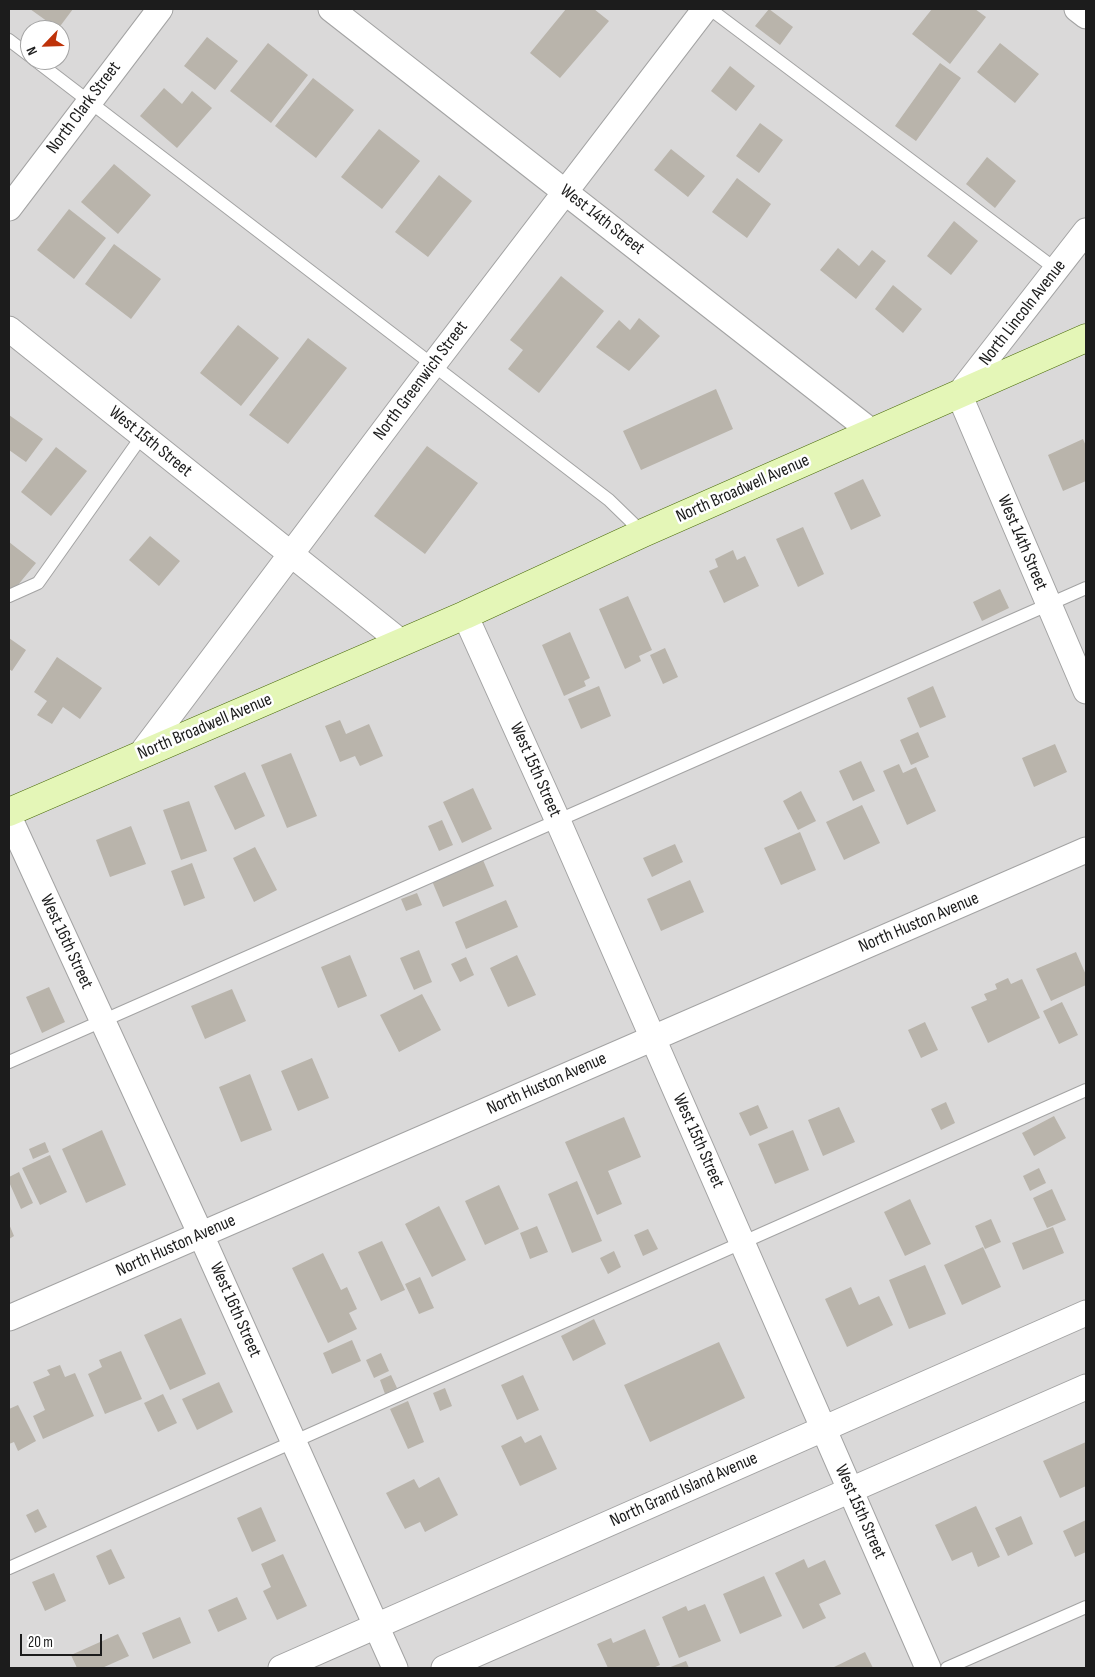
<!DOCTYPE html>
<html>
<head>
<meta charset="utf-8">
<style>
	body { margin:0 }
	#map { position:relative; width:1095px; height:1677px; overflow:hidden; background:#edece2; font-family:"Sofia Sans Condensed",sans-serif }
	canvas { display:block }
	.frame { position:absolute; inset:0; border:10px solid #1c1c1c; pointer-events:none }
	.north { position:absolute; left:20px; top:20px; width:50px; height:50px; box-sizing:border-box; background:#fff; border:1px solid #a4a4a4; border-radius:50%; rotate:246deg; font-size:14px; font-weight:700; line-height:20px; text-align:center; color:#1c1c1c }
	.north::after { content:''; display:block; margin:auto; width:18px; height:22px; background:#be3209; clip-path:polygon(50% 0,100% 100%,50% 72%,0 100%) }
	.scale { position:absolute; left:20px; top:1634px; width:82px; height:22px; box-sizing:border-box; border:2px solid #1c1c1c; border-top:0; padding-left:6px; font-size:15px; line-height:18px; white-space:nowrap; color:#1c1c1c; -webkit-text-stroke:4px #fff; paint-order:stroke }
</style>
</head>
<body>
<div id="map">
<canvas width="1095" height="1677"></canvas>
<div class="frame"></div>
<div class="north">N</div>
<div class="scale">20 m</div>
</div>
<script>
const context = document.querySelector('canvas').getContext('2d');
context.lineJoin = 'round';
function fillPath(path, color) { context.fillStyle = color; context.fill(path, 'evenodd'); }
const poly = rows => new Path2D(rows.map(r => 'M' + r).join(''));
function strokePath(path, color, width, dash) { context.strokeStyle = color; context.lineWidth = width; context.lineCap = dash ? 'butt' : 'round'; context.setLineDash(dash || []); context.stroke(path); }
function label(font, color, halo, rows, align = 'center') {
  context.font = font + ' "Sofia Sans Condensed",sans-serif'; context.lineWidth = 5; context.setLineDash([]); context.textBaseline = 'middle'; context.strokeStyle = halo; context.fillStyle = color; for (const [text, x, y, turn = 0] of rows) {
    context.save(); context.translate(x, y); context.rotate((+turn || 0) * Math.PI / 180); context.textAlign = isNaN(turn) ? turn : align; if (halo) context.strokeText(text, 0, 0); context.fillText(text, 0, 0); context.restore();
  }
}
fillPath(poly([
	[9,9,1086,9,1086,1668,9,1668],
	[30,30,60,30,60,60,30,60]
]), '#dad9d9');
fillPath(poly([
	[30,9,73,9,58,29],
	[566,9,594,9,609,21,560,78,530,53],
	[769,9,793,27,780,45,755,26],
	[932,9,975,9,986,17,950,64,912,34],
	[207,37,238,61,215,90,184,66],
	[268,43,308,75,271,123,230,91],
	[1000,43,1039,74,1015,103,977,72],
	[940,63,961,78,916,141,895,126],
	[730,66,755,86,736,111,711,91],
	[313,78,354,110,316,158,275,126],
	[164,88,182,104,192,91,212,108,177,148,140,116],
	[760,123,783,140,759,173,736,156],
	[379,129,420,161,382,209,341,177],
	[671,149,705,176,688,197,654,170],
	[987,157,1016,181,995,208,966,184],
	[114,164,151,195,118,234,81,202],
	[439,175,472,201,428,257,395,232],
	[737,178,771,204,747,238,712,212],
	[69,209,106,238,74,279,37,250],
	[954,221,978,241,951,275,927,256],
	[114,244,161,279,131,319,85,284],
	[838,248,859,266,872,250,886,261,856,299,820,270],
	[561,276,604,311,539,393,508,369,523,350,510,340],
	[893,285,922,309,903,333,875,309],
	[639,318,660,336,629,371,596,347,619,320,630,330],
	[238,325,279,358,241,406,200,373],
	[308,338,347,368,288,444,249,415],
	[716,389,733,429,641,470,623,431],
	[9,415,43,439,26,462,9,450],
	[1083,439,1086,446,1086,481,1063,491,1048,455],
	[427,446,478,483,425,554,374,516],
	[56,447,87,471,51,516,21,492],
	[863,479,881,516,851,530,834,493],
	[803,527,824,574,798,587,776,539],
	[150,536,180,561,159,586,129,560],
	[9,542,36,563,13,591,9,587],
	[733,550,737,560,745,556,759,586,724,603,709,571,718,567,715,559],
	[1000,589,1009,608,982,621,973,602],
	[628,596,652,650,639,656,641,661,625,669,599,609],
	[570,632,590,678,584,681,586,686,564,696,542,645],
	[9,638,26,650,12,671,9,669],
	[665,648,678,677,663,684,650,655],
	[57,657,102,688,80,719,63,707,52,724,37,715,47,701,34,692],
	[599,686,611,716,581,729,568,699],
	[933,686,946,717,920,728,907,698],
	[340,720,346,734,369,724,383,756,360,766,355,756,340,762,325,726],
	[918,732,929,757,911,765,900,740],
	[1055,744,1067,772,1034,787,1022,758],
	[291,753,317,816,287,828,261,765],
	[861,761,875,791,853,801,839,771],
	[899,764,903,773,916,767,936,811,907,825,883,771],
	[245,772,265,816,235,830,214,786],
	[473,788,492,829,462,843,443,802],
	[801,791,816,821,798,830,783,801],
	[189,801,207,851,181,860,163,810],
	[862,805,880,843,844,860,826,822],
	[442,820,453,845,439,851,428,826],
	[131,826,146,864,110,877,96,840],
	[800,832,816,870,781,885,764,848],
	[675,844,683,862,652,877,643,858],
	[255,847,277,890,254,902,233,858],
	[483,860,494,886,443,907,432,881],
	[192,863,205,898,184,906,171,871],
	[690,880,704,912,661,931,647,899],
	[417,893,422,905,406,911,401,899],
	[506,900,518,927,466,949,455,922],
	[419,950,432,982,414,990,400,958],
	[1076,952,1086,975,1086,985,1051,1001,1036,969],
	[350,955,367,996,338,1008,321,967],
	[517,955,536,995,508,1007,490,968],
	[466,957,474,975,460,982,451,964],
	[1008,978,1011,984,1022,979,1040,1018,988,1043,971,1007,987,1000,984,994,997,989,995,984],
	[49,987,65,1022,42,1033,26,997],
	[232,989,246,1021,205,1039,191,1006],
	[422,994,441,1030,399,1052,380,1015],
	[1062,1002,1078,1035,1059,1044,1043,1011],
	[925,1022,938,1050,921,1058,908,1030],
	[312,1058,329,1098,298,1111,281,1071],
	[250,1074,272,1130,241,1142,219,1087],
	[946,1102,955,1123,941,1130,931,1109],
	[758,1105,768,1128,750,1136,739,1113],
	[839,1107,855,1142,823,1156,808,1120],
	[1054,1116,1066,1138,1034,1156,1022,1133],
	[624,1117,641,1157,608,1171,622,1204,597,1215,565,1142],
	[102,1130,126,1185,86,1203,62,1149],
	[793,1130,809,1170,775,1184,758,1144],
	[45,1142,49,1152,33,1159,29,1149],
	[50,1155,67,1192,40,1205,22,1168],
	[1039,1168,1046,1183,1030,1191,1023,1176],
	[19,1172,33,1203,21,1209,9,1182,9,1177],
	[577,1181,602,1241,572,1253,548,1194],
	[499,1185,519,1229,485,1245,465,1201],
	[1052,1189,1066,1220,1047,1228,1033,1198],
	[910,1199,931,1244,905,1256,884,1212],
	[439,1206,466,1260,432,1277,405,1224],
	[991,1219,1001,1242,985,1249,975,1226],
	[9,1224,14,1236,9,1239],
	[537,1226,548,1252,530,1259,520,1233],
	[1053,1227,1064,1253,1023,1270,1012,1243],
	[648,1229,658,1249,643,1256,634,1235],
	[382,1241,405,1290,381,1301,358,1252],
	[983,1247,1001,1287,962,1305,944,1265],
	[614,1251,621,1267,608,1274,600,1258],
	[323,1253,341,1290,347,1287,357,1309,349,1313,357,1329,328,1343,292,1268],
	[925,1265,946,1314,909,1329,889,1280],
	[420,1277,434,1308,419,1314,405,1284],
	[851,1287,859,1305,879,1296,893,1325,847,1347,825,1299],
	[181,1318,206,1374,170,1390,144,1335],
	[594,1319,606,1344,573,1361,561,1336],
	[352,1340,361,1361,332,1374,323,1353],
	[719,1342,745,1398,650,1442,624,1385],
	[121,1351,142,1399,105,1414,88,1374,102,1367,99,1360],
	[381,1353,389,1371,374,1378,366,1360],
	[60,1365,65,1377,75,1373,94,1416,43,1439,33,1416,45,1410,33,1382,50,1375,47,1370],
	[391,1375,397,1388,385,1394,380,1380],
	[523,1375,539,1410,517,1420,501,1385],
	[219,1382,233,1412,197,1430,182,1399],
	[445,1388,452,1406,440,1411,433,1393],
	[163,1394,177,1423,158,1432,144,1403],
	[408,1401,424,1442,408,1449,390,1409],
	[18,1405,36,1441,18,1451,14,1442,9,1444,9,1409],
	[541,1435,557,1469,520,1486,501,1446,521,1436,525,1443],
	[1086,1442,1086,1486,1060,1498,1043,1461],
	[439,1477,458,1515,425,1532,420,1522,405,1529,386,1493,414,1479,419,1488],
	[976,1506,1000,1557,978,1567,972,1552,952,1561,935,1525],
	[261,1507,276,1541,252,1552,237,1518],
	[38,1509,47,1527,35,1533,26,1515],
	[1021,1516,1033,1544,1008,1556,995,1528],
	[1086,1520,1086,1552,1075,1557,1063,1531],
	[111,1549,125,1578,109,1585,96,1556],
	[283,1554,307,1606,277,1620,263,1591,271,1587,261,1564],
	[804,1559,808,1568,825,1560,841,1594,819,1604,826,1618,803,1629,775,1573],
	[54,1573,66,1601,45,1611,32,1582],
	[764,1576,782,1616,740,1634,723,1594],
	[237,1597,247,1619,218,1632,208,1610],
	[705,1604,721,1641,679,1658,662,1617,686,1606,688,1611],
	[180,1617,191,1643,153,1659,142,1633],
	[645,1629,660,1665,653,1668,608,1668,597,1644,611,1638,613,1643],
	[118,1634,129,1656,102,1668,77,1668,71,1655],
	[865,1652,873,1668,832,1668],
	[686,1661,689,1668,668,1668]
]), '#b9b4ab');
const lane = poly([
	[710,9,1057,270],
	[9,40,30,56],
	[35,60,609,500,643,533],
	[9,596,38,583,142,436],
	[9,1062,1086,588],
	[9,1568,1086,1090],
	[947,1668,1086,1607]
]);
const street = poly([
	[331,9,872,432],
	[1077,9,1086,16],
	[9,208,160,9],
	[1086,231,959,394,1086,691],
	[9,329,401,642],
	[465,615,558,821,928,1668],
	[140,755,433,365,705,9],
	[9,817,201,1235,395,1668],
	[9,1318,1086,850],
	[281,1668,1086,1313],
	[444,1668,1086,1387]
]);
const secondary = poly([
	[9,812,465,615,643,533,1086,338]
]);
strokePath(lane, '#a3a3a3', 14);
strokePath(street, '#a3a3a3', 27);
strokePath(secondary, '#4b6c0a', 29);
strokePath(lane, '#fff', 12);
strokePath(street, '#fff', 25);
strokePath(secondary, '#e4f6b7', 28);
label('18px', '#1c1c1c', '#fff', [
	["North Clark Street",84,108,-53],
	["West 14th Street",602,220,38],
	["North Lincoln Avenue",1023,313,-52],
	["North Greenwich Street",421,381,-53],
	["West 15th Street",150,442,39],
	["North Broadwell Avenue",743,489,-24],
	["West 14th Street",1022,543,67],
	["North Broadwell Avenue",205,727,-23],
	["West 15th Street",535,770,66],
	["North Huston Avenue",919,923,-23],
	["West 16th Street",66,942,65],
	["North Huston Avenue",547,1084,-24],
	["West 15th Street",698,1141,66],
	["North Huston Avenue",176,1246,-24],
	["West 16th Street",235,1310,66],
	["North Grand Island Avenue",684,1490,-24],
	["West 15th Street",860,1512,66]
]);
</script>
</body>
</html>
